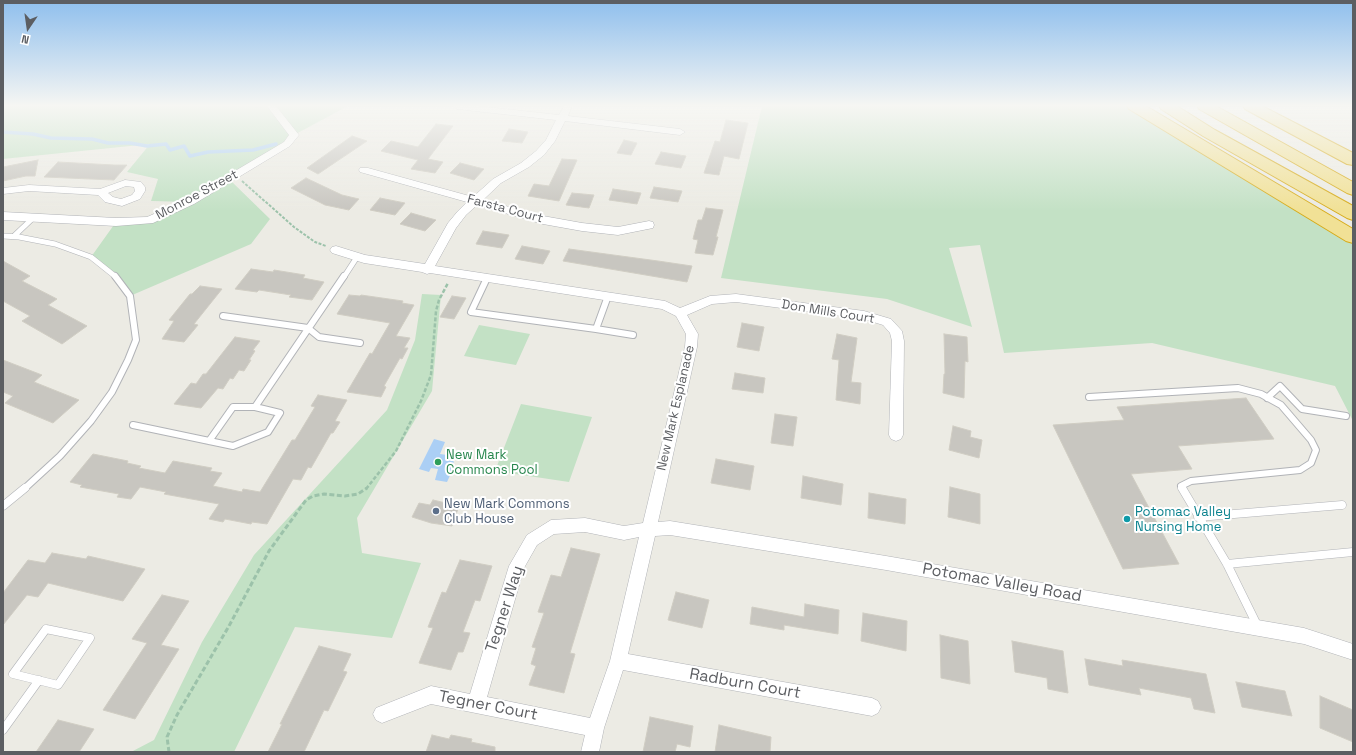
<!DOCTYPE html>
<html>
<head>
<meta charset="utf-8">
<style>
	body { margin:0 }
	#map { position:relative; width:1356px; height:755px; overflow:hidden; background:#ecebe4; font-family:"Space Grotesk",sans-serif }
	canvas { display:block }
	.frame { position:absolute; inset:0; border:4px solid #5c5e62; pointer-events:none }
	.north { position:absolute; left:8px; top:8px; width:40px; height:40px; -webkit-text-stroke:3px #fff; paint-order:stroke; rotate:193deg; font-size:11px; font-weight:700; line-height:16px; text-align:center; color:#5c5e62 }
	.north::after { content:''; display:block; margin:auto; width:14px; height:18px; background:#5c5e62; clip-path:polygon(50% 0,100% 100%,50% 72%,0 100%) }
</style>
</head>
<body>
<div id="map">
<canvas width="1356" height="755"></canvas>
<div class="frame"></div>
<div class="north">N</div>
</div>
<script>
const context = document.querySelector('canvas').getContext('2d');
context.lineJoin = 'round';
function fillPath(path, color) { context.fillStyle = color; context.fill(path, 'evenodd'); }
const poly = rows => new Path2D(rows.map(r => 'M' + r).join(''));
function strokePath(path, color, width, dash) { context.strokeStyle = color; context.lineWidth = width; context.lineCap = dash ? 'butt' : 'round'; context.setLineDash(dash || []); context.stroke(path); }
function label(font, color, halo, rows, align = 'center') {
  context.font = font + ' "Space Grotesk",sans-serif'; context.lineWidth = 4; context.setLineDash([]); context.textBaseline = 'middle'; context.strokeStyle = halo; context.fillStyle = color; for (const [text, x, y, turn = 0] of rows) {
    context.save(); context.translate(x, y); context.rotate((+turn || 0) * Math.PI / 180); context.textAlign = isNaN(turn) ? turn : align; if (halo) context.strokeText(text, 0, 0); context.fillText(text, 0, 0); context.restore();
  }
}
fillPath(poly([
	[3,106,348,106,294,135,229,179,270,219,251,244,130,296,116,276,91,257,116,222,149,220,188,202,151,201,158,179,127,172,150,144,3,159],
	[762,106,1135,106,1353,237,1353,421,1335,386,1152,343,1004,353,980,245,949,248,972,327,887,299,721,278],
	[422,294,441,295,432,391,357,518,362,553,421,563,392,638,295,627,234,752,131,752,154,740,202,642,254,555,387,410,415,340],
	[479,325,530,334,516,365,464,356],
	[521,404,592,417,569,482,495,471]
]), '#c3e1c5');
fillPath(poly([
	[434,439,445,442,440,454,454,456,453,469,447,482,435,480,438,469,431,468,429,472,419,469]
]), '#abcff5');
strokePath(poly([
	[3,132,33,134,51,138,92,139,108,143,130,143,147,146,166,144,170,150,184,146,190,156,208,152,253,150,276,144]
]), '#abcff5', 3.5);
const building = poly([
	[726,120,748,123,739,159,724,156,719,175,704,173,715,141,720,142,726,120],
	[436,124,453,126,428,159,443,162,435,173,411,169,418,160,381,151,391,141,418,147,436,124],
	[509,129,528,132,522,143,502,141,509,129],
	[352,136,367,141,318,174,307,168,352,136],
	[624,140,637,143,631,155,617,153,624,140],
	[661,152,686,156,681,168,655,164,661,152],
	[562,159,577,160,559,201,528,196,534,184,549,186,562,159],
	[38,160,35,176,26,176,3,181,3,167,38,160],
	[58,162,114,165,127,165,114,180,44,177,58,162],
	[460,163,484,169,474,180,450,173,460,163],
	[306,178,342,195,359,199,349,210,325,205,291,188,306,178],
	[654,187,682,191,678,202,650,198,654,187],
	[613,189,641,193,637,204,609,200,613,189],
	[572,193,594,195,589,208,566,205,572,193],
	[380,198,405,203,395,215,370,210,380,198],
	[706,208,723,210,716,237,718,237,713,255,695,253,698,240,693,239,698,220,702,220,706,208],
	[411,213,436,220,425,231,400,224,411,213],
	[483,231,509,235,502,248,476,244,483,231],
	[522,246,550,251,543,264,515,259,522,246],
	[569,249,658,261,692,266,687,282,563,261,569,249],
	[3,261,30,276,22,281,57,299,48,305,87,326,62,344,22,321,30,316,3,301,3,261],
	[251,269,273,272,274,270,305,275,303,278,324,282,312,300,289,297,291,295,259,290,257,292,235,289,251,269],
	[200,286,222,289,194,324,198,325,184,342,162,339,174,321,169,320,190,294,192,294,200,286],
	[349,295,360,296,361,295,403,301,402,303,414,305,396,336,410,338,404,348,408,348,402,359,400,358,384,386,386,387,381,397,347,392,370,353,372,354,390,323,337,314,349,295],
	[452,296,466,298,454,319,440,317,452,296],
	[742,323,764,327,759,351,737,347,742,323],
	[837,334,857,338,851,382,861,383,860,404,836,400,839,360,832,359,837,334],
	[944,334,967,337,968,362,965,361,964,398,943,393,944,374,945,374,944,334],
	[235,337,260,341,253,350,255,351,249,360,251,360,244,371,239,370,233,379,230,378,223,389,218,388,201,408,174,404,191,383,196,384,203,374,206,374,235,337],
	[3,360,42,375,34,382,79,400,53,423,5,403,13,396,3,392,3,360],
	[735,373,765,378,763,393,732,389,735,373],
	[318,395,347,400,335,421,340,422,333,433,331,433,311,468,308,467,301,480,293,479,267,524,252,522,251,524,225,519,223,522,209,519,219,504,164,494,166,492,140,487,131,499,117,497,119,494,80,487,82,485,70,482,93,454,128,461,127,463,141,466,139,468,165,473,173,461,212,468,210,471,222,473,213,486,242,492,243,489,260,492,292,440,295,440,315,407,311,406,318,395],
	[1246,398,1274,439,1178,446,1192,469,1131,474,1179,564,1123,569,1053,425,1124,420,1117,407,1246,398],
	[775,414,797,417,793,446,771,443,775,414],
	[953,426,971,431,970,437,982,440,979,458,949,450,953,426],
	[716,459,754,466,750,490,711,483,716,459],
	[803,476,843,484,841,505,801,498,803,476],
	[950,487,980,494,980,524,948,517,950,487],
	[869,493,906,499,905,524,868,518,869,493],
	[433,500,459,506,452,526,431,523,412,517,419,503,430,505,433,500],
	[571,548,600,554,570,653,575,654,564,693,529,685,536,666,531,664,536,648,532,647,544,613,538,612,551,575,561,577,571,548],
	[52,553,86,559,88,556,145,569,123,601,48,583,38,597,27,595,3,625,3,593,28,560,45,563,52,553],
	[460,560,492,566,480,601,475,600,463,632,470,633,463,652,458,652,451,670,419,663,433,628,428,627,442,592,446,593,460,560],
	[676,592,709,600,702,628,668,620,676,592],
	[162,595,189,601,161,645,179,649,135,719,103,710,147,643,132,639,162,595],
	[805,604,839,610,838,634,784,625,784,630,750,624,752,607,804,617,805,604],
	[863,613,907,621,906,651,861,641,863,613],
	[940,635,968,641,970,684,941,678,940,635],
	[1012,641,1063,651,1068,693,1048,689,1047,678,1015,672,1012,641],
	[319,646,351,654,343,671,347,672,328,711,324,710,304,752,268,752,282,724,280,724,319,646],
	[1085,659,1123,666,1122,660,1206,674,1215,713,1194,709,1191,698,1139,688,1141,695,1089,685,1085,659],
	[1236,682,1285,691,1292,716,1242,707,1236,682],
	[1320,696,1353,710,1353,742,1320,728,1320,696],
	[650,717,693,726,690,747,677,744,675,752,643,752,650,717],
	[58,720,94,729,79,752,36,752,58,720],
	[719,725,771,737,770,752,715,752,719,725],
	[432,735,449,739,451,735,472,739,471,742,495,747,495,752,426,752,432,735]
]);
fillPath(building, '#c8c6c0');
strokePath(building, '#d0cdc3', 1);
const serviceFar2 = poly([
	[3,236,19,237,55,244,91,257,116,277],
	[14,236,33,218],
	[344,277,357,257]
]);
const serviceFar1 = poly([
	[487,278,471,312,596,329,608,296],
	[223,316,308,328,319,337,360,343],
	[596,329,633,335],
	[1089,397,1238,388,1261,394,1281,405,1311,440,1316,450,1311,463,1300,470,1191,481,1181,486,1183,489],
	[1267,398,1280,386,1302,409,1346,416],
	[133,425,233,446,268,432,280,413,255,407,344,276],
	[209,441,233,407,255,407],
	[24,489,60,456,91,421,112,392,128,360,136,340,130,296,115,276]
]);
const service = poly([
	[1182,488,1227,564,1258,627],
	[3,506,25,488],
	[1198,517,1342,505],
	[1227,564,1353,552],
	[46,629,90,638,58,685,13,674,46,629],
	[3,730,39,680]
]);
const minor = poly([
	[267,106,276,106,299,135,290,146,194,204,153,223,116,226,3,220,3,212,116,218,147,217,186,200,284,142,289,135,267,106],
	[452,106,478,106,559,115,564,106,572,106,568,116,680,129,685,132,680,135,565,121,555,141,544,155,529,167,501,183,483,200,543,216,582,223,618,227,649,221,653,222,654,225,653,228,618,235,582,231,543,224,477,205,466,215,456,228,435,266,665,301,680,308,710,296,736,294,864,311,891,319,902,331,904,341,903,435,901,439,896,441,891,439,889,435,892,341,890,333,883,325,864,319,736,302,712,304,687,315,698,334,697,347,658,522,670,521,886,556,1304,628,1353,644,1353,660,1304,644,886,570,670,535,655,536,628,654,872,698,878,701,881,707,878,713,872,716,623,670,604,728,599,752,581,752,585,735,431,704,382,723,376,720,373,714,376,708,431,686,470,694,509,566,527,535,551,520,585,518,624,526,643,523,685,347,686,334,676,316,662,309,430,273,427,274,422,272,364,263,332,253,330,250,332,247,336,246,365,255,425,264,448,223,458,211,467,202,360,172,359,170,360,168,368,168,473,197,493,179,521,163,536,151,546,140,556,120,457,109,452,106],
	[585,532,624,540,639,537,610,661,590,718,487,697,524,568,537,545,554,534,585,532],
	[125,180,141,182,145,187,145,191,140,199,122,206,105,202,98,195,29,191,3,194,3,188,29,185,100,189,125,180],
	[126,186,134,187,135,191,132,195,121,199,113,197,108,193,126,186]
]);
const motorway = poly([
	[1127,106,1146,106,1353,229,1353,243,1346,241,1129,109,1127,106],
	[1159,106,1177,106,1215,130,1353,206,1353,220,1347,218,1203,136,1161,109,1159,106],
	[1197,106,1216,106,1353,182,1353,195,1347,193,1199,109,1197,106],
	[1243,106,1262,106,1353,153,1353,165,1347,164,1245,109,1243,106]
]);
strokePath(serviceFar2, '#b1b3b7', 6);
strokePath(serviceFar1, '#b1b3b7', 8);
strokePath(service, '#b1b3b7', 9);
strokePath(minor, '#b1b3b7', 1);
strokePath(motorway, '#d7ab19', 2);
strokePath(poly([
	[246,106,262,107],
	[242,181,294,227,315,242,326,246]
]), '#9cc2aa', 2, [3, 1.5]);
strokePath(poly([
	[366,489,396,451,421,401,431,375,436,311,439,300,448,283]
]), '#9cc2aa', 2.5, [4, 2]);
strokePath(poly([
	[169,752,167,737,177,715,229,626,269,551,306,500,313,496,324,494,345,496,358,494,367,488]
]), '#9cc2aa', 3, [5, 2.5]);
strokePath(serviceFar2, '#fff', 5);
strokePath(serviceFar1, '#fff', 6);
strokePath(service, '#fff', 8);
fillPath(minor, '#fff');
fillPath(motorway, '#f1e196');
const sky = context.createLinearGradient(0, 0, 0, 211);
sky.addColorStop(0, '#8fbfed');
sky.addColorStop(0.5, '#f6f6f3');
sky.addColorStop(1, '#f6f6f300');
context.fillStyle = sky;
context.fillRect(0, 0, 1356, 211);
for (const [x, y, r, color] of [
	[438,462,4,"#2e9e5b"],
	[436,511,4,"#5c6f8a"],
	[1127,519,4,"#0f9aa8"]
]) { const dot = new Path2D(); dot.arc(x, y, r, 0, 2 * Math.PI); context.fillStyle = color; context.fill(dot); strokePath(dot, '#fff', 1.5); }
label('13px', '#5c5e62', '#fff', [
	["Monroe Street",197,195,-28],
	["Farsta Court",505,209,15],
	["Don Mills Court",828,312,9],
	["New Mark Esplanade",676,408,-77]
]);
label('13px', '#27864d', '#fff', [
	["New Mark",446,455],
	["Commons Pool",446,470]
], 'left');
label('13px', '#4e5e75', '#fff', [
	["New Mark Commons",444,504],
	["Club House",444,519]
], 'left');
label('13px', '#0d838f', '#fff', [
	["Potomac Valley",1135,512],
	["Nursing Home",1135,527]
], 'left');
label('16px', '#5c5e62', '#fff', [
	["Potomac Valley Road",1002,583,10],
	["Tegner Way",505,609,-72],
	["Radburn Court",745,684,10],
	["Tegner Court",488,706,11]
]);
</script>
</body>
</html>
